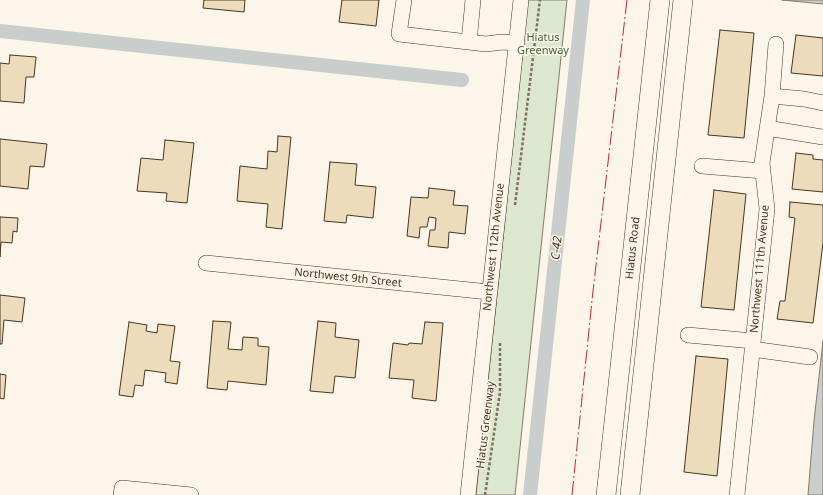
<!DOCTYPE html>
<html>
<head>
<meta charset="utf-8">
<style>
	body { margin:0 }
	canvas { display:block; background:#fbf6e9 }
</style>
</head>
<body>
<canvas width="823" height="495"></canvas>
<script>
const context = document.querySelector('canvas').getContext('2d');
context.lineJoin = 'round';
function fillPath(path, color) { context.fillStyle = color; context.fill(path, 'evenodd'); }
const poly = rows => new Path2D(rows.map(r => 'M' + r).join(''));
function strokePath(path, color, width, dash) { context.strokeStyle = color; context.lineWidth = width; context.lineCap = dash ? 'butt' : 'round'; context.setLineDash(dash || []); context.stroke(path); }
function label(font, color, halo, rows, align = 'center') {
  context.font = font + ' "Noto Sans",sans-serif'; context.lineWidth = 3; context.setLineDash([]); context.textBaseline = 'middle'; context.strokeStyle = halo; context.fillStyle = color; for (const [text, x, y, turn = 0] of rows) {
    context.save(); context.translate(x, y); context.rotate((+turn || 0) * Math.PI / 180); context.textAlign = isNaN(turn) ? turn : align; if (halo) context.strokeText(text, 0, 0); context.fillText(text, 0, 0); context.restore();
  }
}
const green = poly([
	[528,0,567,0,515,495,476,495,528,0]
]);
fillPath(green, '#dce7d0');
strokePath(green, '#887966', 1);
const water = poly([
	[782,0,823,0,823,4,782,0],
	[823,341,823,495,808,495,814,421,823,341]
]);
fillPath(water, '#c9cecd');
strokePath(water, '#887966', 1);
strokePath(poly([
	[0,31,462,80],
	[530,495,583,0]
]), '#c9cecd', 14);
const building = poly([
	[204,0,245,0,244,12,203,8,204,0],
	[342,0,379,0,376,26,339,22,342,0],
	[720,30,754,33,744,138,708,135,720,30],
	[796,35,823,38,823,76,791,73,796,35],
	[10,55,36,57,34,77,26,77,24,103,0,101,0,63,9,64,10,55],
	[278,136,291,137,282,229,266,227,268,204,237,201,240,166,267,169,268,151,277,152,278,136],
	[0,139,47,144,44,167,30,166,28,189,0,186,0,139],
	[165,140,194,143,187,203,166,201,167,193,137,191,141,158,163,160,165,140],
	[796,153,813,155,813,159,823,160,823,192,792,189,796,153],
	[330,162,357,164,355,185,376,187,373,218,347,215,346,223,324,221,330,162],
	[429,188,455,191,453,205,468,206,465,234,449,232,448,248,428,246,430,230,435,230,436,218,429,217,427,227,420,227,419,238,407,236,411,197,428,198,429,188],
	[714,190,746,194,734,310,701,307,714,190],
	[790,202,823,205,823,243,813,323,777,319,780,301,785,301,795,218,789,217,790,202],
	[0,217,18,218,17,232,13,231,12,243,1,242,0,257,0,217],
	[0,295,25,298,22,322,4,320,2,344,0,344,0,295],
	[213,321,231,322,228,349,242,350,243,337,258,338,258,346,269,347,266,385,228,381,227,390,207,388,213,321],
	[318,321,336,323,335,337,359,340,355,378,335,376,333,393,310,391,318,321],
	[129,322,147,325,146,331,157,333,158,324,175,326,170,361,180,362,177,384,165,382,166,373,145,370,143,386,135,385,133,397,119,395,129,322],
	[425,322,443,323,436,401,412,398,414,380,389,378,393,343,408,345,409,343,422,344,425,322],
	[696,356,728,359,717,476,684,472,696,356],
	[0,374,6,375,4,399,0,398,0,374]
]);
fillPath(building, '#ecdcbc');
strokePath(building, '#4a3520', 1);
const minor = poly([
	[404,0,399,34,486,44,502,42,517,43],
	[469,42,473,0],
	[772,96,804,99,823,103],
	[767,128,823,137],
	[702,166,763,171],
	[206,263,489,292],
	[688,335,753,341],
	[752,349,810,357],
	[121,495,122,488,191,495],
	[468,495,521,0],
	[737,495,767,209,762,163,772,96,776,44]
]);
const major = poly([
	[606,495,660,0],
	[630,495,683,0]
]);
strokePath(minor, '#4a3520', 16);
strokePath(major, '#4a3520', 20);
strokePath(poly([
	[515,205,540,0],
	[485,495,500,392,500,343]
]), '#7f6f5c', 2.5, [3, 2]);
strokePath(minor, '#fbf6e9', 15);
strokePath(major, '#fbf6e9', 19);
strokePath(poly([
	[572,495,593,291,627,0]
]), '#c62828', 1, [14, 3, 2, 3]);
label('11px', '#436837', '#fbf6e9', [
	["Hiatus",543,38],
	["Greenway",543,51]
]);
label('11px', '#4a3520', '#fbf6e9', [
	["Northwest 112th Avenue",494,247,-84],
	["Hiatus Road",633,248,-84],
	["Northwest 111th Avenue",760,269,-85],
	["Northwest 9th Street",348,278,6],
	["Hiatus Greenway",486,425,-83]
]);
label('italic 12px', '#4a3520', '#fbf6e9', [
	["C-42",557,248,-84]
]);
</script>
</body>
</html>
